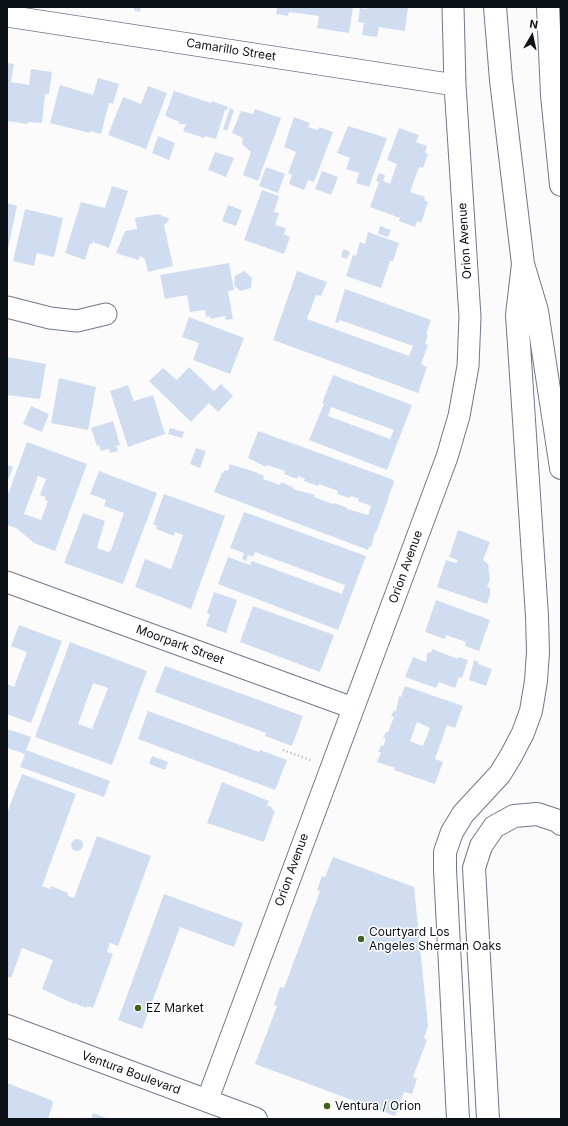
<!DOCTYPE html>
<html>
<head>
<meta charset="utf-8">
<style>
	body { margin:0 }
	#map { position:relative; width:568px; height:1126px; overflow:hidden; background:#fbfbfb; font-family:Inter,sans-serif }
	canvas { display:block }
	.frame { position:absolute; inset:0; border:8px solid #0c1017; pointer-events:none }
	.north { position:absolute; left:512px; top:16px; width:40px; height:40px; -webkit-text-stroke:3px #fff; paint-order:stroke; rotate:9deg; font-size:11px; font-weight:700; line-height:16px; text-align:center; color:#0c1017 }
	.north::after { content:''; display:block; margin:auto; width:14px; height:18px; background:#0c1017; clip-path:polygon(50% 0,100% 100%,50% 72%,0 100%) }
</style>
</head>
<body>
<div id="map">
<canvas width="568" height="1126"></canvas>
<div class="frame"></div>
<div class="north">N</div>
</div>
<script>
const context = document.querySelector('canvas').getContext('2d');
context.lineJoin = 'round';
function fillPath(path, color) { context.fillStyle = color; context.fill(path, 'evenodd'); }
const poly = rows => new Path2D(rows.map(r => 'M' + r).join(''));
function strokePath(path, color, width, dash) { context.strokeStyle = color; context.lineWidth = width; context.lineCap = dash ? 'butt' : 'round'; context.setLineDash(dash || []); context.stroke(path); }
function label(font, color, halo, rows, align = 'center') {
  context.font = font + ' Inter,sans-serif'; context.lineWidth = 3; context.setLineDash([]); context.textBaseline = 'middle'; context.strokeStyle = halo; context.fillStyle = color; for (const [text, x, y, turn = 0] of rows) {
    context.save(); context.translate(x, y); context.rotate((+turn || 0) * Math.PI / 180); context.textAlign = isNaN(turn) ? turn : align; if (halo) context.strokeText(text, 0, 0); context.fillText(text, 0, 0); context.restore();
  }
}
fillPath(poly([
	[134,7,141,7,140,12,134,11],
	[277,7,353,7,349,33,317,28,319,16,289,12,288,16,276,14],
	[367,7,408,7,405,31,379,27,377,37,362,35,364,23,358,22,360,8,367,9],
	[7,63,14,64,11,82,29,85,31,69,52,72,49,94,45,94,42,123,28,122,28,124,7,121],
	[98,78,119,84,113,104,109,103,101,134,90,131,90,133,50,123,60,85,93,95],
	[148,86,167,93,146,149,108,135,123,97,141,104],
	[174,91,211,103,212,101,228,107,227,110,225,110,216,139,205,136,204,138,183,131,186,124,179,124,180,122,165,116],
	[230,108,234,110,227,131,223,129],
	[255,109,281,118,258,181,243,175,251,152,242,144,243,138,232,133,241,111,253,114],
	[294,117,310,123,308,127,318,130,319,127,333,132,314,182,308,180,304,190,289,184,292,175,288,173,296,152,284,147],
	[348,126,387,138,369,187,356,183,359,173,346,169,350,158,337,153],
	[399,128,419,135,416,142,427,146,425,153,428,154,423,168,419,167,410,192,425,197,424,200,428,202,421,223,417,221,415,227,399,221,400,218,370,207,379,182,376,181,379,173,385,175,383,181,390,184,397,164,387,160],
	[158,136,175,143,169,160,152,153],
	[215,152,234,158,226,177,208,170],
	[266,167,285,174,278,193,259,186],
	[322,171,338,177,331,195,315,189],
	[112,186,128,191,109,248,93,242,92,244,90,244,85,260,65,253,81,202,105,208],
	[262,190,279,196,274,212,279,213,275,225,286,228,284,234,290,237,284,254,244,240],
	[7,203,17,206,8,248,7,248],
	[228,205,242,210,236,226,222,221],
	[25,209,63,218,54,257,37,253,34,266,13,261],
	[158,214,170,219,164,225,173,266,148,272,145,259,140,256,138,260,116,253,125,231,137,229,135,218],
	[380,226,391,230,388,237,378,234],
	[368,232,399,243,393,261,390,261,381,288,346,276,353,255,356,256,360,242,365,244],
	[343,249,350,252,347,259,341,257],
	[229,263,234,290,228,291,233,319,226,320,225,316,211,319,210,316,206,317,205,310,190,312,187,295,165,299,160,275],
	[244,271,252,278,251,288,240,291,234,285,235,276],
	[297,271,327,282,321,296,316,295,307,319,409,356,413,346,340,320,338,323,335,322,345,289,431,320,426,334,428,335,425,344,428,345,421,364,427,367,418,393,273,340],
	[189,317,244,338,230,374,193,360,199,343,182,337],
	[7,357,46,364,40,399,7,395],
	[189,367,214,391,221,384,233,396,218,412,209,403,191,422,149,381,163,368,177,380],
	[333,375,412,405,387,470,309,440,324,404,322,403],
	[331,407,394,430,390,439,328,416],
	[59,378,96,387,88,430,51,423],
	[128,385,134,401,153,395,165,434,128,447,110,391],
	[31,406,49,414,42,432,23,424],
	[113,421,120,445,116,446,118,451,110,453,109,449,101,451,99,445,97,446,91,428],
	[170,428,184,432,182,438,168,434],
	[258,431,394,480,393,483,394,483,388,497,389,497,376,533,375,532,371,547,369,547,368,550,214,492,222,473,223,473,225,470,228,471,230,464,255,472,264,476,263,479,280,485,281,482,294,488,293,489,315,495,314,497,333,504,334,503,348,508,347,509,368,515,371,506,358,501,359,499,351,496,350,498,337,494,338,491,319,484,318,486,304,481,305,479,298,476,297,479,284,474,285,471,267,465,266,467,248,458],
	[27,442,87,464,55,551,34,543,16,528,7,525,7,497],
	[38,476,46,479,40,495,46,497,45,500,48,501,41,520,24,514],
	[196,448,206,451,200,468,190,464],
	[7,465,13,467,7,483],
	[99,471,157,493,123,584,64,563,83,513,105,521,97,548,108,552,111,550,124,513,104,506,106,500,90,494],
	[164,494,225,516,191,609,135,587,145,559,171,569,183,535,175,532,174,536,156,529,157,526,153,524],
	[244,512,366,556,338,630,218,584,228,557,250,565,252,561,342,594,345,585,255,552,253,557,248,555,246,561,242,559,244,553,230,548],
	[458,530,490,542,483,560,488,564,490,580,487,587,490,588,490,595,487,604,437,587,446,560,456,563,458,560,449,557],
	[214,592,237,600,226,633,206,626,210,614,207,613],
	[436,600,490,620,479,651,465,646,466,642,446,635,445,639,425,632],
	[253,606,334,635,320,672,240,642],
	[19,625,62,641,31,723,7,714,7,684,14,687,27,652,11,646],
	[70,642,147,671,112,765,35,737],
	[93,683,108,688,92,729,78,724],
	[432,649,458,659,459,657,468,660,462,678,459,677,455,688,439,682,436,688,405,677,413,657,426,662,427,659,426,658,428,652,431,653],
	[474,660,479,662,478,664,492,669,486,686,469,680],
	[165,666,303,716,292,746,265,736,266,733,155,692],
	[405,686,463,706,455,728,447,725,435,759,443,762,435,784,394,770,395,768,377,762,381,752,378,752,381,746,383,746,386,739,383,738,386,732,388,732,394,717,391,716,394,710,396,711,399,696,401,697],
	[417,722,430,728,423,746,410,741],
	[148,711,259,752,260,750,287,760,275,790,138,739],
	[7,729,31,737,26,750,110,781,104,797,20,767,25,754,7,748],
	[152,756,168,762,165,770,149,764],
	[22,774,76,794,42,886,50,889,51,886,68,893,67,895,74,898,97,836,151,856,118,946,110,943,107,952,113,954,93,1008,87,1006,87,1008,76,1004,75,1002,74,1004,42,989,53,960,22,948,11,978,7,976,7,813],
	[222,782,269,801,267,805,273,808,272,810,275,811,264,842,207,823],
	'71 845a6 6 0 1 1 12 0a6 6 0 1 1-12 0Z',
	[333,857,414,887,428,1026,424,1038,427,1040,413,1077,417,1079,412,1094,404,1092,395,1116,255,1064,277,1006,274,1005,280,987,284,988,320,891,317,890,322,876,325,877],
	[164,894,243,923,234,947,180,927,142,1029,118,1020],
	[7,1083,51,1100,53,1103,48,1119,7,1119],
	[93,1113,109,1119,91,1119]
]), '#d0ddf1');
const minor = poly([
	[7,16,455,85],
	[7,307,50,318,77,321,106,314],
	[7,582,353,708],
	[207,1101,447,457,459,416,468,366,470,317,455,85,453,7]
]);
const primary = poly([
	[7,1026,256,1119]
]);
const motorway = poly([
	[495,7,501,80,523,264,537,311,561,468],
	[548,7,552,95,561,185],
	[458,1119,445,870,445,852,452,832,463,814,500,774,511,756,523,733,531,711,536,681,538,652,537,616,517,315,523,264],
	[488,1119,474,868,481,846,494,827,514,816,537,814,558,821,561,824]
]);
strokePath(minor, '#6e798b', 23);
strokePath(primary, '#6e798b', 24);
strokePath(motorway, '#6e798b', 24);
strokePath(poly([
	[283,750,313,761]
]), '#afb0b2', 2.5, [1, 3]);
strokePath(minor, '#fff', 21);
strokePath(primary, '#fff', 22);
strokePath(motorway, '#fff', 22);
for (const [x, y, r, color] of [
	[361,939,4,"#40641d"],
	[138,1008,4,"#40641d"],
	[327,1106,4,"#40641d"]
]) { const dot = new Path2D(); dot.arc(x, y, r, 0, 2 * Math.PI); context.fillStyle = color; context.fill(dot); strokePath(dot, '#fff', 1.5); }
label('12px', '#0c1017', '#fff', [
	["Camarillo Street",231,50,9],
	["Orion Avenue",465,241,-94],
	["Orion Avenue",406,567,-70],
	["Moorpark Street",180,645,20],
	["Orion Avenue",292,870,-70],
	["Ventura Boulevard",131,1073,20]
]);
label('12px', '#0c1017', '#fff', [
	["Courtyard Los",369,932],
	["Angeles Sherman Oaks",369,946],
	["EZ Market",146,1008],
	["Ventura / Orion",335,1106]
], 'left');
</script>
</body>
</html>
